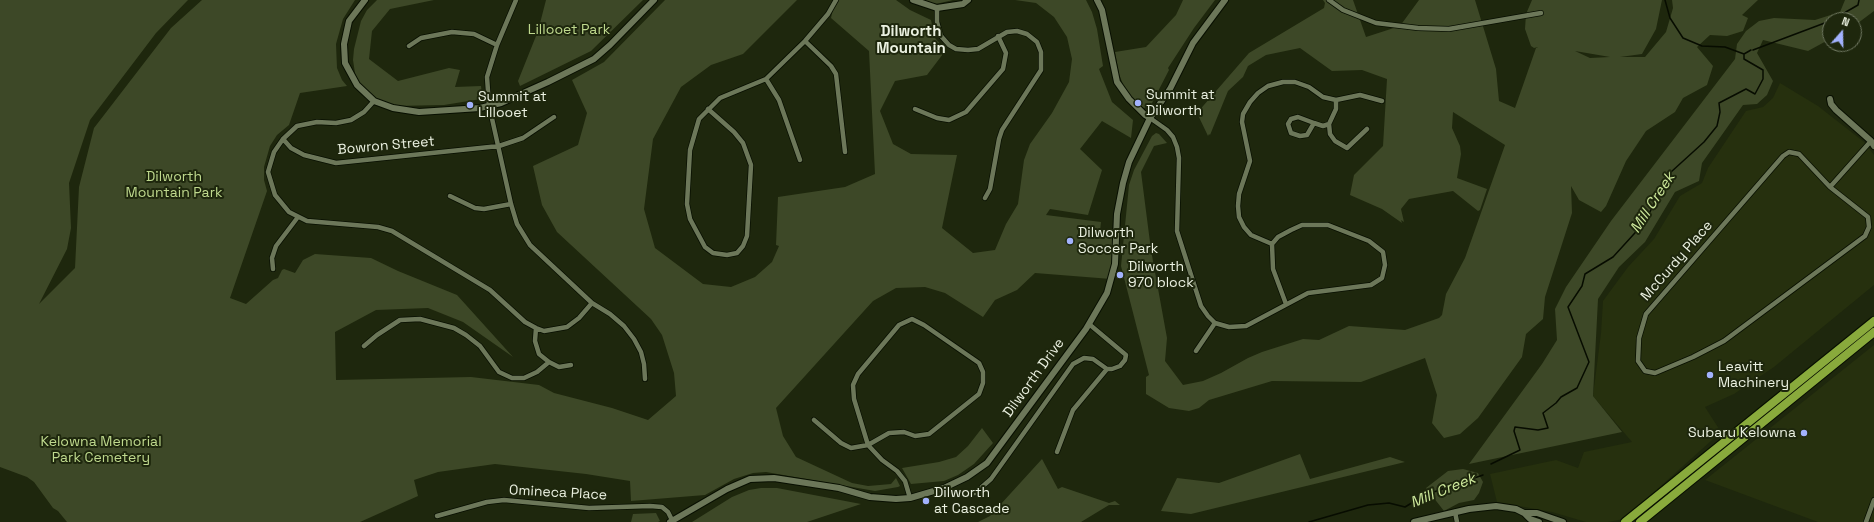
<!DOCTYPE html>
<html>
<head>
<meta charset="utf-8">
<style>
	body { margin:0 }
	#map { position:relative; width:1874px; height:522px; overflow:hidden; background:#1e270d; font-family:"Space Grotesk",sans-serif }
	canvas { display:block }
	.north { position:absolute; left:1822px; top:12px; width:40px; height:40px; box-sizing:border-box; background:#1e270d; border:1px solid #707862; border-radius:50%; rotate:20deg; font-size:11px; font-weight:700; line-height:16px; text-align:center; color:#ebf1e1 }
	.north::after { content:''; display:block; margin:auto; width:14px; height:18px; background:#a2b2fd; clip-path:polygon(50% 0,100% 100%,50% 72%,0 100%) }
</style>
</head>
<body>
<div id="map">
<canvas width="1874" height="522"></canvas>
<div class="north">N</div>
</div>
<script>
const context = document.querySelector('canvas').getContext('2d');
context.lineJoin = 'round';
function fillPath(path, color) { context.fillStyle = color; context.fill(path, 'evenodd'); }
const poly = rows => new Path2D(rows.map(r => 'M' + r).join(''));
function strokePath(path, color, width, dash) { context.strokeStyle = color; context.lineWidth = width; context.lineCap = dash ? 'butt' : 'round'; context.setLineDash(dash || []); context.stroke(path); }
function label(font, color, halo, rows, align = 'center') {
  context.font = font + ' "Space Grotesk",sans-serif'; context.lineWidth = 4; context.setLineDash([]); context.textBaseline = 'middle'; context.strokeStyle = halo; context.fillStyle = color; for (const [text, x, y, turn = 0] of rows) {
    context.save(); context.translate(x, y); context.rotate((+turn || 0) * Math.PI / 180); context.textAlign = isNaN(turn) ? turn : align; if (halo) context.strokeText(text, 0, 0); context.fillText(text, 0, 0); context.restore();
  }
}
fillPath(poly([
	[1780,83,1818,106,1864,142,1874,155,1874,285,1774,367,1734,394,1705,407,1721,432,1624,519,1608,522,1586,522,1552,512,1497,502,1490,474,1556,460,1578,468,1584,452,1632,442,1593,396,1601,333,1603,301,1628,267,1654,239,1680,196,1702,183,1708,168,1746,111,1763,107,1773,98],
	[1874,345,1874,522,1818,522,1705,480]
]), '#26300e');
fillPath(poly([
	[0,0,188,0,156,33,90,120,69,183,71,228,67,249,39,304,75,268,79,187,94,128,171,28,202,0,355,0,343,19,336,44,337,68,342,80,347,86,300,93,289,125,277,135,270,146,264,167,264,180,267,191,230,298,246,304,273,280,278,278,282,270,284,269,295,273,303,260,315,254,371,258,398,271,457,295,513,357,463,322,428,308,376,310,335,332,336,380,471,377,539,385,554,393,612,408,648,420,676,396,674,373,662,335,651,319,557,232,542,205,533,166,578,145,587,113,572,80,604,62,665,0,797,0,743,54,711,65,681,87,653,139,644,209,655,248,703,284,731,287,755,277,772,262,779,246,776,245,778,197,845,187,875,174,869,51,831,18,835,0,896,0,910,10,931,20,935,38,946,50,927,75,895,81,880,111,893,144,911,154,957,155,942,228,973,253,995,250,1006,224,1018,204,1024,160,1030,144,1052,113,1069,82,1072,59,1067,37,1054,17,1036,3,1015,0,1086,0,1092,12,1097,29,1103,66,1099,69,1112,102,1133,120,1131,138,1102,121,1080,149,1102,170,1088,215,1050,209,1046,215,1101,222,1100,231,1116,234,1111,279,1035,273,1017,290,995,300,983,317,945,293,925,287,896,288,873,301,776,408,783,436,796,457,852,483,868,486,891,484,896,478,900,486,898,487,875,491,766,472,753,473,734,479,705,495,631,501,630,481,586,474,495,464,438,472,414,480,418,496,360,522,67,522,58,511,53,508,34,482,27,477,0,467],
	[377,0,434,0,390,9,372,31,369,59,398,81,449,68,460,70,455,87,481,86,482,95,481,99,444,105,395,106,373,103,366,99,361,92,356,80,353,60,354,49,361,21,367,10],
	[546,0,643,0,591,51,520,86,518,81,538,31],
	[919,0,953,0,936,4],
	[1183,0,1215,0,1194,28,1168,68,1169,70,1151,105,1144,108,1137,104,1126,92,1119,74,1115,52,1146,47,1176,15],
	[1323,0,1353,0,1366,37,1400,26,1419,0,1475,0,1496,69,1499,101,1515,108,1536,48,1538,47,1534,48,1531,46,1525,29,1526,14,1532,0,1662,0,1656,29,1642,54,1620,57,1645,57,1666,32,1673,8,1672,0,1758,0,1742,15,1748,18,1743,31,1727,36,1710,35,1697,47,1713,66,1707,85,1683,98,1675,112,1646,131,1626,161,1606,206,1601,212,1579,200,1571,186,1572,213,1545,297,1543,319,1526,334,1522,357,1478,418,1460,434,1444,438,1432,423,1437,395,1425,358,1361,382,1272,381,1209,400,1199,408,1189,411,1169,408,1146,394,1146,377,1149,375,1121,266,1129,185,1134,170,1152,136,1156,133,1159,134,1167,143,1154,146,1141,172,1151,250,1167,338,1165,361,1183,385,1203,381,1221,373,1248,358,1262,352,1303,339,1319,340,1349,326,1405,330,1439,318,1442,315,1446,294,1465,258,1505,145,1453,112,1452,128,1460,146,1461,154,1457,178,1487,189,1480,210,1478,211,1453,191,1409,199,1401,209,1404,222,1401,220,1402,223,1382,209,1350,195,1354,175,1383,146,1387,79,1362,70,1332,71,1300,48,1266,55,1248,66,1243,77,1228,91,1210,135,1209,134,1208,136,1197,113,1249,53,1324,8,1325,3],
	[1575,51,1610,57,1590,58],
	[1845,0,1874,0,1874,11,1854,26,1854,20,1830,20,1830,39,1808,51,1763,40,1757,53,1773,81,1767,95,1757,104,1743,105,1702,163,1699,181,1675,192,1645,242,1619,267,1598,299,1593,396,1622,432,1469,464,1542,364,1557,340,1555,309,1566,287,1611,221,1735,59,1737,44,1746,31,1759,21,1774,18,1815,20,1840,12],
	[982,428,993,443,974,464,958,475,944,481,911,484,902,468,939,462,956,457,968,446],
	[1300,454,1310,479,1390,457,1405,462,1191,514,1161,511,1177,478,1219,483],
	[1042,459,1058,489,1062,487,1109,503,1115,501,1120,505,1109,505,1081,522,978,522,990,516],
	[1463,469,1478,473,1483,482,1479,493,1474,500,1459,503,1444,511,1426,488,1448,471],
	[761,488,777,488,861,504,807,522,692,522,732,497,749,490],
	[656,513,660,521,658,522,631,522,633,514]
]), '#3d4827');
strokePath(poly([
	[1665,0,1670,18,1683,38,1702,46,1725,47,1744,54],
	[1832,20,1858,5,1859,0],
	[1753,50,1830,21],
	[1491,464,1520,450,1514,431,1515,427,1538,430,1548,428,1543,413,1556,403,1561,397,1577,388,1589,362,1568,307,1582,286,1585,274,1613,257,1644,223,1671,172,1704,142,1717,126,1720,112,1719,103,1746,89,1755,94,1763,79,1763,70,1744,59,1744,54,1751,50],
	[1309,522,1368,505,1389,503,1405,507,1425,495,1483,475]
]), '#070c00', 1.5);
const street = poly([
	[1329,0,1343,10,1376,23,1418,28,1449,29,1541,13],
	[937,8,937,22,941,36,949,45,956,49,968,50,978,49,1007,32,1017,31,1027,34,1037,42,1041,52,1041,70,1002,130,999,139,990,189,985,198],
	[805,41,831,66,836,74,845,152],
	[409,46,421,38,452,32,474,34,497,45],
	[766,79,779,100,800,160],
	[374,101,364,112,351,120,336,123,317,122,297,126,283,139,274,152,268,172,275,195,289,212,307,221,378,227,392,231,490,290,525,322,536,328,544,331,567,327,579,318,592,303,530,245,517,224,511,204,489,105,487,77,497,45,516,0],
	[708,109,734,132,743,143,751,165,747,236,743,246,737,253,727,255,713,253,705,247,690,219,687,204,690,150,699,119,720,98,766,79,805,41,828,14,836,0],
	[915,109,937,118,949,120,966,112,1003,69,1006,53,998,36],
	[1150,118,1167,130,1173,137,1177,147,1179,158,1177,231,1201,306,1208,316,1215,323,1229,327,1246,326,1308,293,1371,285,1382,278,1385,265,1383,252,1369,241,1328,225,1302,225,1291,230,1278,237,1272,244,1273,269,1286,304],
	[1314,123,1307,135,1300,136,1291,133,1288,124,1291,119,1298,117,1314,123,1323,126,1329,124,1336,109,1336,100],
	[1329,124,1330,134,1335,141,1347,148,1367,129],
	[283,139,291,148,304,155,336,163,499,146,523,138,554,117],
	[1830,187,1868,217,1869,227,1865,236,1724,341,1693,357,1655,373,1645,371,1638,361,1639,338,1646,314,1783,156,1789,152,1799,154,1830,187,1871,141],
	[450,196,475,208,484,209,511,204],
	[1272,244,1251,235,1244,227,1239,217,1238,206,1239,194,1250,161,1242,122,1243,114,1250,102,1258,93,1268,86,1283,82,1295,82,1309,87,1323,97,1336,100,1360,95,1382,101],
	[273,269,272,258,276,246,298,217],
	[592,303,610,314,624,326,634,339,641,352,644,364,645,379],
	[536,328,535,341,539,354,549,362,559,367,571,365],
	[364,346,377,335,400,320,420,319,454,328,466,335,480,346,499,372,512,378,524,378,537,372,549,362],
	[1196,351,1215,323],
	[814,420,841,443,851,448,868,445,889,433,904,432,915,436,929,434,979,394,983,383,983,372,979,363,924,325,912,319,899,325,858,374,853,385,854,399,868,445,882,460,897,471,905,481,910,498],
	[1057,452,1073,410,1107,369],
	[975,493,991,479,1073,364,1084,358,1093,359,1107,369,1112,369,1120,366,1125,360,1126,355,1089,324],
	[1455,512,1457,522],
	[437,516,487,502,504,500,589,508,650,506,662,507,668,512,672,520],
	[1866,522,1874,500]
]);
const secondary = poly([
	[365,0,349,21,344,44,345,63,357,85,374,101,393,108,419,112,480,108,501,103,548,82,594,59,610,45,654,0],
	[913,0,937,8,963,4,968,0],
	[1097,0,1102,10,1117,82,1129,99,1145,115,1150,118],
	[1830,99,1831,104,1836,110,1871,141,1874,146],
	[1524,513,1530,519,1539,522],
	[670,522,727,489,750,479,774,478,839,488,870,497,896,499,910,498,944,488,967,477,987,463,1086,329,1107,293,1115,264,1117,214,1123,183,1129,162,1150,118,1170,89,1193,43,1225,0],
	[1414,522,1469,509,1496,506,1516,509,1524,513,1537,513,1563,522]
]);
const highway = poly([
	[1625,522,1874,321],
	[1640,522,1874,332]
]);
strokePath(street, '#080f00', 6);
strokePath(secondary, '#080f00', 8);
strokePath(highway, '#080f00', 10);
strokePath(street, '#6c7759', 4.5);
strokePath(secondary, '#6c7759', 6);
strokePath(highway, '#89aa3c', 8);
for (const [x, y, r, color] of [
	[1138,103,4,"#a2b2fd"],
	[470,105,4,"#a2b2fd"],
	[1070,241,4,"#a2b2fd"],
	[1120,275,4,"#a2b2fd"],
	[1710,375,4,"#a2b2fd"],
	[1804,433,4,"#a2b2fd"],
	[926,501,4,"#a2b2fd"]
]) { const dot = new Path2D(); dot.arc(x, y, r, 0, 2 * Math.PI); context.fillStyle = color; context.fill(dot); strokePath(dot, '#1e270d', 1.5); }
label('14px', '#bfd98e', '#1e270d', [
	["Lillooet Park",569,30],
	["Dilworth",174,177],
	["Mountain Park",174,193],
	["Kelowna Memorial",101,442],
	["Park Cemetery",101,458]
]);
label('14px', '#ebf1e1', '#1e270d', [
	["Summit at",1146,95],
	["Dilworth",1146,111],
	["Summit at",478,97],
	["Lillooet",478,113],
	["Dilworth",1078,233],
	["Soccer Park",1078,249],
	["Dilworth",1128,267],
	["970 block",1128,283],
	["Leavitt",1718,367],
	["Machinery",1718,383],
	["Subaru Kelowna",1796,433,"right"],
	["Dilworth",934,493],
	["at Cascade",934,509]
], 'left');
label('14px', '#ebf1e1', '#1e270d', [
	["Bowron Street",386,146,-5],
	["McCurdy Place",1677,261,-49],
	["Dilworth Drive",1034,378,-54],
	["Omineca Place",558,493,3]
]);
label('bold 15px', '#ebf1e1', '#1e270d', [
	["Dilworth",911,32],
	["Mountain",911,49]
]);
label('italic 15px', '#cee99c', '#1e270d', [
	["Mill Creek",1653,203,-57],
	["Mill Creek",1443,491,-22]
]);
</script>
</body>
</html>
